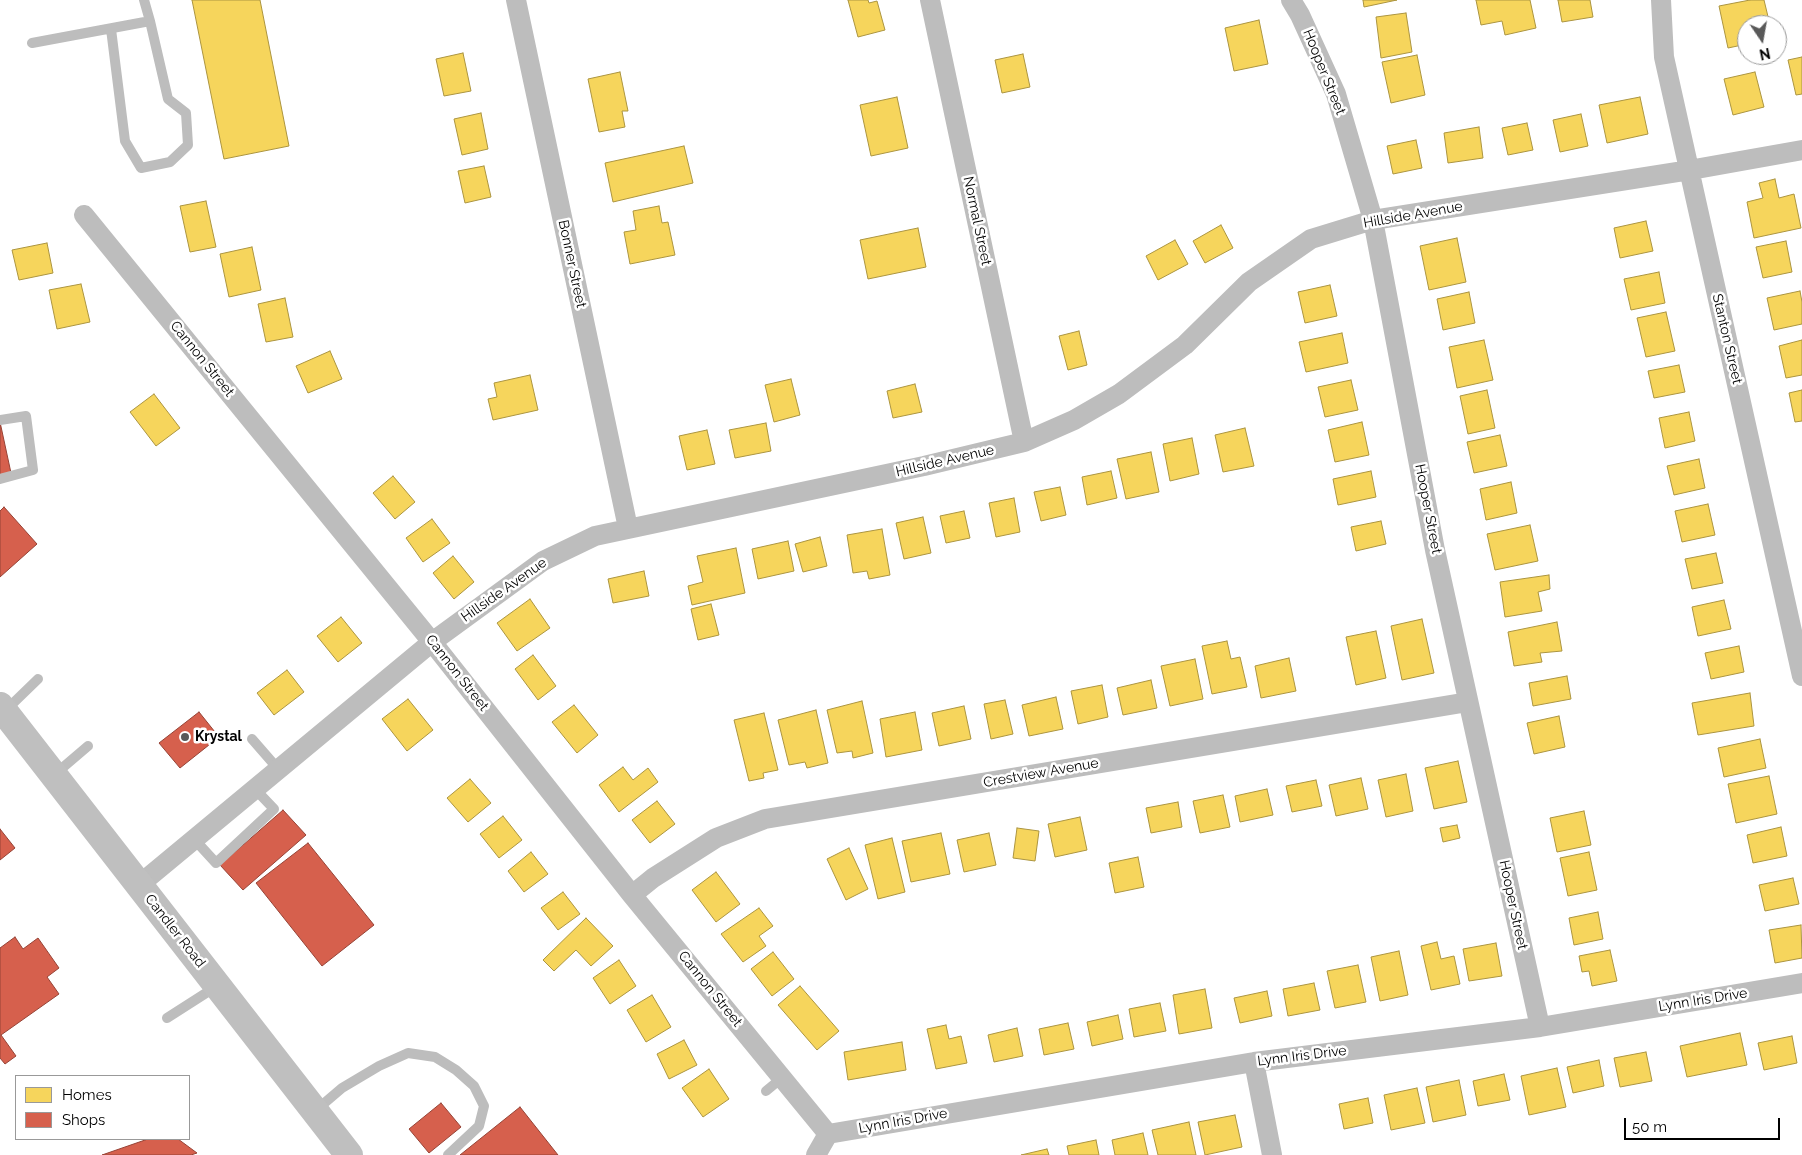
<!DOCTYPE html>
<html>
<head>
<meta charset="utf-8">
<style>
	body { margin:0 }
	#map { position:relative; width:1802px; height:1155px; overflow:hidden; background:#fff; font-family:Raleway,sans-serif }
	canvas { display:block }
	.legend { position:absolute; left:15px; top:1075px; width:175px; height:65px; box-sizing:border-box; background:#fff; border:1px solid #999; margin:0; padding:6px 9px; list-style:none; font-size:15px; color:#000 }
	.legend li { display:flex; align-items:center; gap:10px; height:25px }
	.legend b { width:25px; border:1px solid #999 }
	.north { position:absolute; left:1737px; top:15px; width:50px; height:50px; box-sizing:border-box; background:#fff; border:1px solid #999; border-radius:50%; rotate:168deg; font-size:14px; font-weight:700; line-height:20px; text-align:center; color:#000 }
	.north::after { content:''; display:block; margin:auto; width:18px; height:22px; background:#595959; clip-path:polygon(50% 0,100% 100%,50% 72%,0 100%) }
	.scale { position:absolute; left:1624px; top:1118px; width:156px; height:22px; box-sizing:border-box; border:2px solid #000; border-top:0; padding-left:6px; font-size:15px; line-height:18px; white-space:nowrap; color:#000; -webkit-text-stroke:4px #fff; paint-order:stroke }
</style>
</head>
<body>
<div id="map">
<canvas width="1802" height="1155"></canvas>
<ul class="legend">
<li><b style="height:14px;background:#f6d55c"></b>Homes</li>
<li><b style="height:14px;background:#d6604d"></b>Shops</li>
</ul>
<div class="north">N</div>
<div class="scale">50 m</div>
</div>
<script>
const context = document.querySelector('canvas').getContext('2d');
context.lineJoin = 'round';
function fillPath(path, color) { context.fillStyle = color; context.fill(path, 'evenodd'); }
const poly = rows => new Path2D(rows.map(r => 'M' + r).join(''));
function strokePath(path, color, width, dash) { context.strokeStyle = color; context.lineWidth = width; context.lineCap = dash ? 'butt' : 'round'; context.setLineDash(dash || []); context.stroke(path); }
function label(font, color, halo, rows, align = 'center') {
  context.font = font + ' Raleway,sans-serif'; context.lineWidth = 5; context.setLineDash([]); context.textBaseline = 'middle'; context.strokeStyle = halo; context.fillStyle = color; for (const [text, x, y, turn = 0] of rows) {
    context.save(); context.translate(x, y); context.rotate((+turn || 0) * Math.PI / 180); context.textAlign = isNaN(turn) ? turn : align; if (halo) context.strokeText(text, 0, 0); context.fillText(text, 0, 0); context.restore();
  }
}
const homes = poly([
	[192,0,260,0,289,146,224,159,192,0],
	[848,0,868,0,869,3,877,1,885,30,858,37,848,0],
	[1363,0,1397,0,1364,7,1363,0],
	[1476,0,1530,0,1536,28,1505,35,1502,21,1481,25,1476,0],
	[1558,0,1590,0,1593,17,1562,22,1558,0],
	[1750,0,1764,0,1770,25,1747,25,1747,44,1728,48,1719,6,1750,0],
	[1406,13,1412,52,1381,58,1376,17,1406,13],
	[1259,20,1268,64,1234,71,1225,28,1259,20],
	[463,53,471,91,444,96,436,59,463,53],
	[1023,54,1030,87,1002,93,995,60,1023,54],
	[1417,55,1425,95,1391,103,1382,62,1417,55],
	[1802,57,1802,94,1796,95,1788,60,1802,57],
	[620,72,628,111,622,111,625,127,599,132,588,79,620,72],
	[1755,72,1764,107,1733,115,1724,79,1755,72],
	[897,97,908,148,871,156,860,105,897,97],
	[1640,97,1648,134,1607,143,1599,105,1640,97],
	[481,113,488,149,462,155,454,119,481,113],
	[1581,114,1588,146,1560,152,1553,120,1581,114],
	[1527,123,1533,150,1508,155,1502,128,1527,123],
	[1479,127,1483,158,1448,163,1444,133,1479,127],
	[1416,140,1422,168,1393,174,1387,146,1416,140],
	[684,146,693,183,613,202,605,163,684,146],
	[484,166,491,197,465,203,458,171,484,166],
	[1775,179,1779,198,1794,194,1801,228,1754,238,1747,202,1763,198,1759,183,1775,179],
	[206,201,216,247,190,252,180,206,206,201],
	[659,206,662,223,668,222,675,255,630,264,624,232,636,230,633,211,659,206],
	[1646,221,1653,251,1620,258,1614,228,1646,221],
	[1221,225,1233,248,1205,263,1193,241,1221,225],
	[918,228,926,267,868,279,860,240,918,228],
	[1457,238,1466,282,1429,290,1420,246,1457,238],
	[1175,240,1188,264,1158,280,1146,256,1175,240],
	[1786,241,1792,272,1763,278,1756,247,1786,241],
	[47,243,53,273,19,280,12,250,47,243],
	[252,247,261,290,229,297,220,254,252,247],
	[1659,272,1665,303,1631,310,1624,279,1659,272],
	[81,284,90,322,57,329,49,290,81,284],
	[1330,285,1337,316,1305,323,1298,292,1330,285],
	[1800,291,1802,302,1802,324,1774,330,1767,298,1800,291],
	[1469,292,1475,323,1443,330,1437,299,1469,292],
	[285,298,293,337,266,342,258,304,285,298],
	[1666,312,1675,351,1646,357,1637,318,1666,312],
	[1079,331,1087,365,1068,370,1059,336,1079,331],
	[1342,333,1348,363,1306,372,1299,342,1342,333],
	[1484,340,1493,380,1457,388,1449,347,1484,340],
	[1802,340,1802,375,1786,378,1779,346,1802,340],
	[330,351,342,379,308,393,296,366,330,351],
	[1679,365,1685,392,1654,398,1648,371,1679,365],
	[530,375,538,410,493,420,488,399,497,397,494,383,530,375],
	[791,379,800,415,774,422,765,385,791,379],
	[1351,380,1358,410,1325,417,1318,387,1351,380],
	[915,384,922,412,893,418,887,391,915,384],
	[1487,390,1495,428,1468,434,1460,396,1487,390],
	[1802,390,1802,421,1795,422,1789,393,1802,390],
	[154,394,180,428,156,446,130,412,154,394],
	[1689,412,1695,441,1665,448,1659,418,1689,412],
	[1362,422,1369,455,1335,462,1328,430,1362,422],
	[766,423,771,451,735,458,729,430,766,423],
	[1245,428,1254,466,1223,472,1215,435,1245,428],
	[707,430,715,464,687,470,679,436,707,430],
	[1500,435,1507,466,1474,473,1467,442,1500,435],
	[1192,438,1199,474,1170,481,1163,444,1192,438],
	[1151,452,1159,492,1126,499,1117,459,1151,452],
	[1699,459,1705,488,1674,495,1667,466,1699,459],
	[1111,471,1117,498,1087,505,1082,477,1111,471],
	[1371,471,1376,497,1338,505,1333,479,1371,471],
	[393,476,415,502,395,519,373,493,393,476],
	[1511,482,1517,513,1486,520,1480,489,1511,482],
	[1060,487,1066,515,1041,521,1034,492,1060,487],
	[1014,498,1020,532,996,537,989,503,1014,498],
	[1708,504,1715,535,1682,542,1675,511,1708,504],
	[964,511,970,538,946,543,940,516,964,511],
	[923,517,931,553,904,559,896,523,923,517],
	[432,519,450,543,423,562,406,538,432,519],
	[1381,521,1386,544,1356,551,1351,527,1381,521],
	[1530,525,1538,561,1495,570,1487,534,1530,525],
	[882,529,890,575,869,579,867,571,853,573,847,535,882,529],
	[820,537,827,566,803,572,795,544,820,537],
	[788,541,794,571,758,579,752,549,788,541],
	[736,548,745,593,692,605,688,586,703,582,697,556,736,548],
	[1716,553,1723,583,1692,589,1685,559,1716,553],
	[453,556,474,582,454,599,433,573,453,556],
	[644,571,649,596,613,603,608,579,644,571],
	[1549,575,1550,589,1538,592,1542,611,1505,617,1500,582,1549,575],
	[530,599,550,628,517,651,497,623,530,599],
	[1724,600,1731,629,1698,636,1692,607,1724,600],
	[711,604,719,635,698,640,691,609,711,604],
	[341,617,362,643,338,662,317,636,341,617],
	[1422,619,1434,673,1402,680,1391,626,1422,619],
	[1557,622,1562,651,1540,653,1542,662,1514,666,1508,632,1557,622],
	[1376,631,1386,678,1356,685,1346,637,1376,631],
	[1227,641,1231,659,1240,657,1247,687,1212,694,1202,646,1227,641],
	[1739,646,1744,672,1711,679,1705,653,1739,646],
	[533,655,556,686,538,700,515,669,533,655],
	[1289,658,1296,691,1261,698,1255,666,1289,658],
	[1195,659,1203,699,1170,706,1161,666,1195,659],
	[287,670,304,692,274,715,257,693,287,670],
	[1567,676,1571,699,1533,706,1529,683,1567,676],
	[1151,680,1157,708,1123,715,1117,688,1151,680],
	[1102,685,1108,717,1078,724,1071,691,1102,685],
	[1750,693,1754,726,1698,735,1692,703,1750,693],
	[1056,697,1063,729,1029,736,1022,705,1056,697],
	[408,699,433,730,407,751,382,719,408,699],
	[1005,700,1013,734,991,739,984,704,1005,700],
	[862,701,873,753,853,758,852,751,837,753,827,710,862,701],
	[574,705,598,735,577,753,552,722,574,705],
	[964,706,971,739,939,746,932,713,964,706],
	[816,710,828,763,807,768,805,762,789,765,778,720,816,710],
	[915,712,922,750,886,757,880,719,915,712],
	[764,713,778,770,763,773,764,778,749,781,734,720,764,713],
	[1559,716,1565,747,1534,754,1527,723,1559,716],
	[1760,739,1766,768,1724,777,1718,748,1760,739],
	[1458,761,1467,802,1434,809,1425,768,1458,761],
	[623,767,633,780,648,768,658,782,619,812,599,785,623,767],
	[1406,774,1413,811,1386,817,1378,780,1406,774],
	[1769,776,1777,814,1736,823,1728,784,1769,776],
	[1361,778,1368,809,1336,816,1329,785,1361,778],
	[470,779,491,803,468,822,447,798,470,779],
	[1316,780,1322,806,1292,812,1286,786,1316,780],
	[1267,789,1273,815,1240,822,1235,796,1267,789],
	[1223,795,1230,827,1200,833,1193,801,1223,795],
	[657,801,675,824,650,843,632,820,657,801],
	[1178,802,1182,827,1151,833,1146,808,1178,802],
	[1584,811,1591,845,1557,852,1550,818,1584,811],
	[503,816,522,840,499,858,480,834,503,816],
	[1080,817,1087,850,1055,857,1048,824,1080,817],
	[1457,825,1460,838,1443,842,1440,828,1457,825],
	[1781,827,1787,856,1753,863,1747,835,1781,827],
	[1017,828,1039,831,1035,861,1013,858,1017,828],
	[941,833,950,874,911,882,902,841,941,833],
	[989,833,996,865,964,872,957,840,989,833],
	[892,838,905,892,878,899,865,845,892,838],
	[849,848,868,889,846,900,827,859,849,848],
	[531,852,548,874,524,892,508,871,531,852],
	[1589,852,1597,890,1568,896,1560,858,1589,852],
	[1138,857,1144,887,1115,893,1109,863,1138,857],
	[716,872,740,904,716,922,692,890,716,872],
	[1793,878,1799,904,1765,911,1759,885,1793,878],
	[563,892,580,914,558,930,541,908,563,892],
	[759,908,773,926,759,936,766,946,743,962,721,934,759,908],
	[1598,912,1603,939,1574,945,1569,918,1598,912],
	[586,918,613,946,591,966,576,950,554,971,543,960,586,918],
	[1801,925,1802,958,1775,963,1769,930,1801,925],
	[1437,942,1441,959,1454,956,1460,984,1431,990,1421,946,1437,942],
	[1496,943,1502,976,1469,981,1463,949,1496,943],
	[1610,950,1617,981,1592,986,1589,971,1582,972,1579,956,1610,950],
	[1399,951,1408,995,1380,1001,1371,957,1399,951],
	[773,952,794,979,772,996,751,969,773,952],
	[619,960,636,986,610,1004,593,978,619,960],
	[1358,965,1366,1002,1335,1008,1327,971,1358,965],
	[1314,983,1320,1010,1288,1016,1283,989,1314,983],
	[800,986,839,1031,817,1050,778,1005,800,986],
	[1205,989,1212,1028,1179,1034,1173,995,1205,989],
	[1267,991,1272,1016,1240,1023,1234,998,1267,991],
	[652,995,671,1027,646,1042,627,1010,652,995],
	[1160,1003,1166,1031,1134,1037,1129,1009,1160,1003],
	[1118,1015,1123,1039,1092,1046,1087,1022,1118,1015],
	[1068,1023,1074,1049,1044,1055,1039,1029,1068,1023],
	[946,1025,949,1039,961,1036,967,1063,936,1069,927,1029,946,1025],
	[1017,1028,1023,1056,994,1062,988,1035,1017,1028],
	[1740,1033,1747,1065,1687,1077,1680,1046,1740,1033],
	[1792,1036,1797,1063,1764,1070,1758,1043,1792,1036],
	[684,1040,697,1065,669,1079,657,1054,684,1040],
	[902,1042,906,1070,848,1080,844,1052,902,1042],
	[1646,1052,1652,1081,1620,1087,1614,1058,1646,1052],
	[1599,1060,1604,1086,1573,1093,1567,1067,1599,1060],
	[1557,1068,1566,1107,1529,1115,1521,1076,1557,1068],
	[709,1069,729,1099,703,1117,682,1088,709,1069],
	[1504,1074,1510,1100,1478,1106,1473,1081,1504,1074],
	[1459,1080,1466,1115,1433,1122,1426,1087,1459,1080],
	[1417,1088,1425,1123,1391,1130,1384,1095,1417,1088],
	[1368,1098,1373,1123,1344,1129,1339,1104,1368,1098],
	[1235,1115,1242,1147,1205,1155,1198,1122,1235,1115],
	[1189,1122,1196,1155,1158,1155,1152,1130,1189,1122],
	[1143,1133,1148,1155,1115,1155,1112,1140,1143,1133],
	[1096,1140,1099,1155,1069,1155,1067,1146,1096,1140],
	[1047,1149,1049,1155,1021,1155,1047,1149]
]);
fillPath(homes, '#f6d55c');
strokePath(homes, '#ac9540', 1);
const shops = poly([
	[0,422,11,473,0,475,0,422],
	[4,507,37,544,0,577,0,511,4,507],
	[199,712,219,737,180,768,159,743,199,712],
	[283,810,306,835,243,890,220,865,283,810],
	[0,829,15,848,0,860,0,829],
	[308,843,374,925,322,966,256,883,308,843],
	[15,937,23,949,38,938,59,968,47,977,59,994,1,1035,16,1056,5,1064,0,1058,0,948,15,937],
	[441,1103,461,1127,429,1153,409,1129,441,1103],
	[520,1107,558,1155,460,1155,520,1107],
	[148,1139,178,1139,197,1153,191,1155,102,1155,148,1139]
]);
fillPath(shops, '#d6604d');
strokePath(shops, '#964336', 1);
strokePath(poly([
	[111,29,125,141,141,168,170,162,188,145,186,113,168,99,150,21],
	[32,43,150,21,144,0],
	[0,420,26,416,33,470,0,479],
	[5,711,38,679],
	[252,739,279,770],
	[54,775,88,746],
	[194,839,216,863,274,809,255,789],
	[167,1018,217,986],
	[766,1091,783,1077],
	[315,1111,342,1088,379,1066,408,1053,435,1057,456,1070,474,1086,484,1106,479,1126,448,1155]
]), '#bdbdbd', 10);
strokePath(poly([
	[516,0,628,528],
	[930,0,1024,442],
	[1291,0,1300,15,1336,94,1373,220,1435,550,1540,1027],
	[1661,0,1664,57,1802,676],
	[84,215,432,642,632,895,828,1134],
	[139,885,432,642,543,561,595,536,924,466,1024,442,1074,420,1119,394,1185,345,1249,282,1311,239,1373,220,1690,170,1802,150],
	[632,895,653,878,716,838,765,819,1468,702],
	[1254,1062,1272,1155],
	[816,1155,828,1134,1254,1062,1540,1027,1802,983]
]), '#bdbdbd', 20);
strokePath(poly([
	[0,706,349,1155]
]), '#bfbfbf', 28);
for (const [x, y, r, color] of [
	[185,737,5,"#595959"]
]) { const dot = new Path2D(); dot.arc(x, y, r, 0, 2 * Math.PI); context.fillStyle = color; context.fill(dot); strokePath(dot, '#fff', 2); }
label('14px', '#000', '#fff', [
	["Hooper Street",1324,72,68],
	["Hillside Avenue",1413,215,-10],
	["Normal Street",977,221,78],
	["Bonner Street",572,264,78],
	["Stanton Street",1727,339,77],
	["Cannon Street",202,359,51],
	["Hillside Avenue",945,461,-13],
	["Hooper Street",1428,509,79],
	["Hillside Avenue",504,590,-35],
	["Cannon Street",457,673,52],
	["Crestview Avenue",1041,773,-10],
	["Hooper Street",1513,905,78],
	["Candler Road",175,931,52],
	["Cannon Street",710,989,51],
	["Lynn Iris Drive",1703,1000,-9],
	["Lynn Iris Drive",1302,1056,-7],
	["Lynn Iris Drive",903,1121,-10]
]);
label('bold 14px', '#000', '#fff', [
	["Krystal",195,737]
], 'left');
</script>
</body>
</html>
